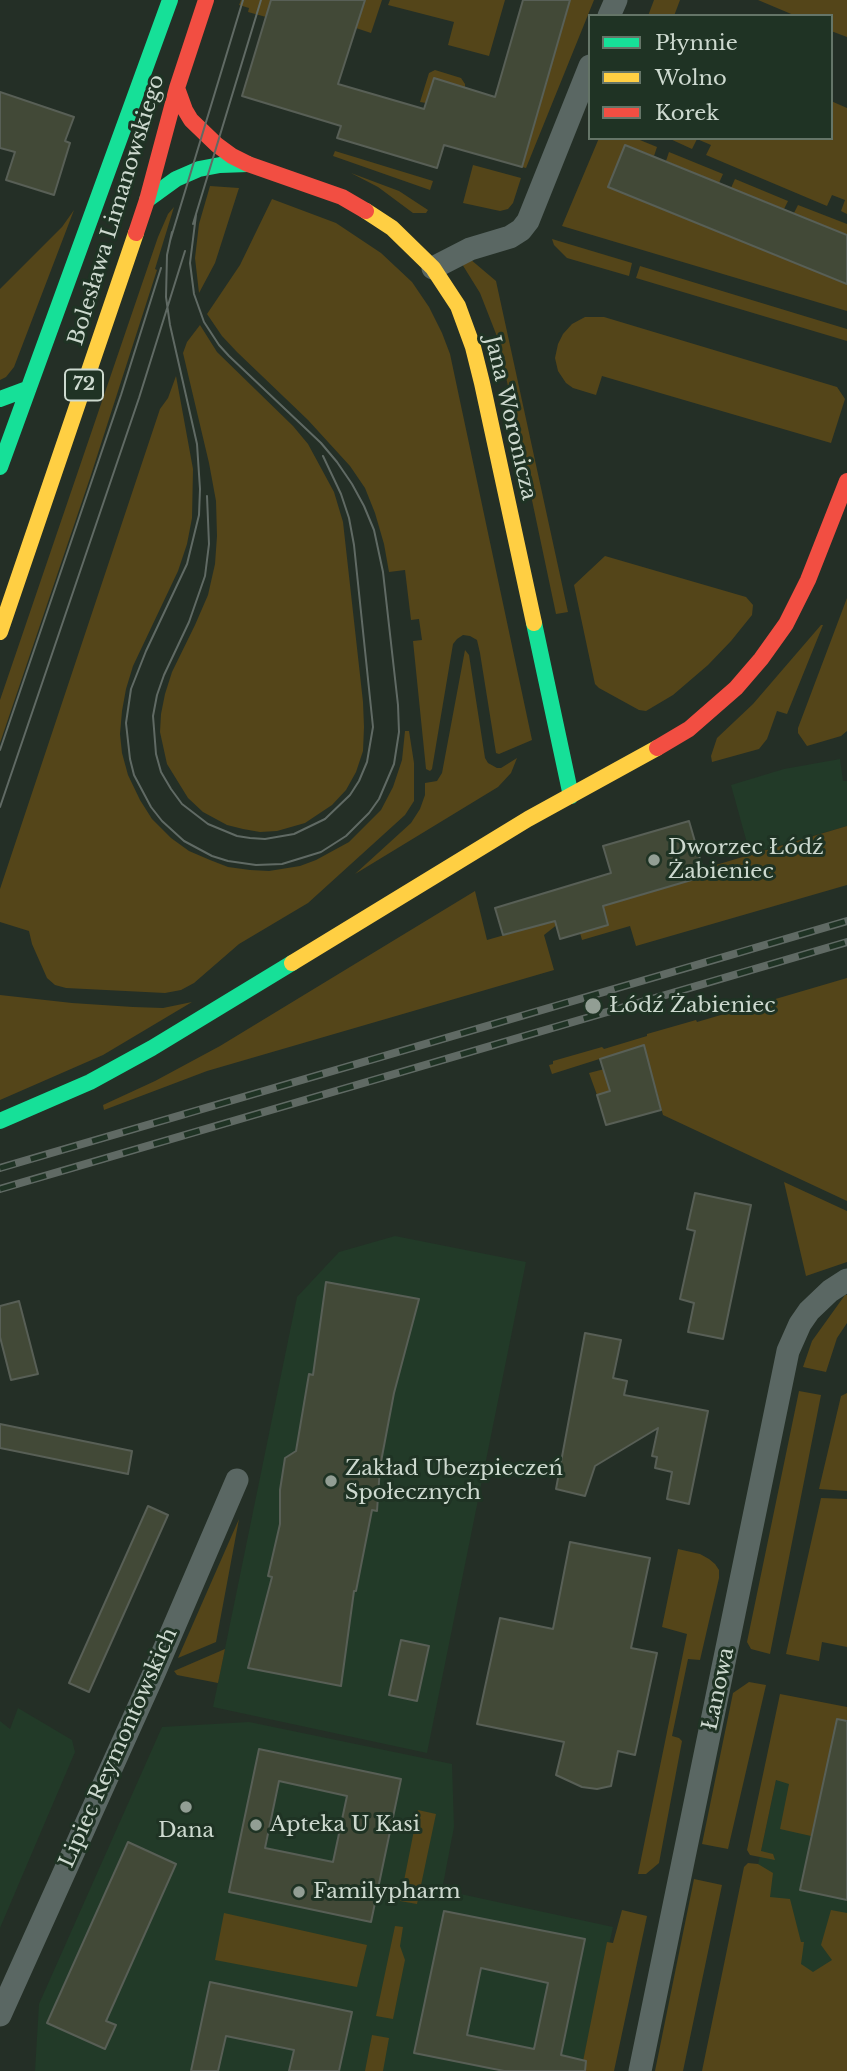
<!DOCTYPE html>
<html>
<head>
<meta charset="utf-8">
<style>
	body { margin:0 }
	#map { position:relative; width:847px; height:2071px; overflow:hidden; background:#242f26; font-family:"Libre Baskerville",serif }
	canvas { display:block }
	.legend { position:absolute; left:588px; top:14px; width:245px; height:126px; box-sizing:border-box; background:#1f3324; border:2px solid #657568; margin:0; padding:9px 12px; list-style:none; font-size:21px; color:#cdd9cf }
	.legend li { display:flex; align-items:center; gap:14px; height:35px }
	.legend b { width:35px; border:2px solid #657568 }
</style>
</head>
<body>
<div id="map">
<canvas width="847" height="2071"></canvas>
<ul class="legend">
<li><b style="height:9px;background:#16e098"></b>Płynnie</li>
<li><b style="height:9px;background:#ffcf43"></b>Wolno</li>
<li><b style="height:9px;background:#f24e42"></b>Korek</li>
</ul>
</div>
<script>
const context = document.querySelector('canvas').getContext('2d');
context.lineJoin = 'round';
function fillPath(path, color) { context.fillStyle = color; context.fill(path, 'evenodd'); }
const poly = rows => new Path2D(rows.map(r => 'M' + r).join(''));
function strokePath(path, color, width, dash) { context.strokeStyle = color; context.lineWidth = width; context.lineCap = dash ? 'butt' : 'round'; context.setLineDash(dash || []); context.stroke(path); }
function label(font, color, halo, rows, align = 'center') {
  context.font = font + ' "Libre Baskerville",serif'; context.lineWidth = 6; context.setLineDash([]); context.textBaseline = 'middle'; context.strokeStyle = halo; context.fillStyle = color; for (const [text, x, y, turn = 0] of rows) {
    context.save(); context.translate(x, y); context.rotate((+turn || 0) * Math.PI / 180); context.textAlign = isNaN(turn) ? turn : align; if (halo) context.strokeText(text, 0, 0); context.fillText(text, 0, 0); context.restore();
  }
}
fillPath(poly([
	[840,759,843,781,847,781,847,826,750,854,731,785,784,769],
	[395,1236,526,1262,427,1753,213,1707,297,1297,339,1252],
	[18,1708,72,1740,75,1752,0,1928,0,1721,10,1729],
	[791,1710,847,1721,847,2071,714,2071],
	[249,1722,452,1764,454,1827,442,1890,613,1927,581,2071,35,2071,39,2004,162,1727]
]), '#223a28');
fillPath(poly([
	[241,0,271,0,266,17,248,12,249,8,239,5],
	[365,0,382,0,371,33,356,28],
	[390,0,505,0,489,56,448,45,454,22,388,5],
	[570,0,594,0,526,168,522,167],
	[654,0,680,0,674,16,648,16],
	[758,0,847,0,847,37,831,31,831,16,796,16],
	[435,70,461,78,465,84,465,104,457,86,434,79,426,103,420,102,429,73],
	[831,101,847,108,847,214,841,211,845,200,832,195,827,206,706,155,711,145,697,139,692,149,668,138,831,138],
	[599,138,635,138,657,147,654,156,625,145,608,187,847,284,847,311,562,226],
	[335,151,433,181,430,190,333,156],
	[669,152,723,174,719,183,666,161],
	[473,165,521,178,513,203,508,209,500,211,463,203],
	[351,173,399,191,428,210,426,213,413,213,378,187],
	[735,179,788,201,784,209,731,188],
	[210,186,239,188,215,263,199,293,195,258,199,224],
	[272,199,336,223,381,253,412,282,429,307,442,333,450,354,532,740,499,754,496,753,480,653,477,640,470,636,463,635,457,639,453,644,432,769,430,771,426,769,413,641,422,640,419,619,411,620,405,570,389,572,384,544,375,513,365,488,350,466,308,420,237,352,222,336,207,314,240,265],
	[798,205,847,224,847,235,794,213],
	[174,207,155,269,157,270,90,478,0,743,0,700,158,237,168,214],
	[74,210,14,367,6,377,0,380,0,289,62,227],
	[552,239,632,263,629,276,567,258,554,245],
	[470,259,496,281,568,612,556,614,498,339,480,293,462,264],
	[640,266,847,329,847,341,636,278],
	[585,317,604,317,837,387,845,399,831,443,602,376,596,395,573,388,566,383,558,371,555,358,558,344,563,334,572,324],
	[200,325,217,352,293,426,308,444,334,492,343,522,363,702,364,727,363,751,356,772,346,790,332,805,305,823,277,831,260,832,243,829,227,825,203,812,188,798,167,764,160,732,161,714,165,694,172,672,195,625,208,595,215,564,217,536,216,501,209,463,183,353,187,342],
	[176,376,193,469,192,518,187,544,178,571,133,666,126,689,122,711,120,734,122,753,128,775,140,800,152,819,171,838,189,851,210,860,228,867,250,870,269,871,300,866,316,860,349,842,381,810,393,787,402,760,405,731,409,731,414,763,414,801,405,815,308,903,239,944,194,983,181,990,165,993,66,988,55,985,47,978,32,944,29,931,0,922,0,889,160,409,168,398],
	[605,556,746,597,753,605,752,615,731,641,708,665,673,695,646,711,639,710,599,688,595,684,574,585],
	[847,598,847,731,841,736,807,746,798,733,798,728],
	[821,625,823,625,787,714,777,711,767,739,759,749,712,762,711,756,717,738,753,704],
	[465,650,469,655,485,758,488,763,497,768,501,768,517,758,511,773,498,787,355,874,411,823,420,809,425,795,425,783,437,781,442,773],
	[847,826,847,885,636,946,630,926,582,940,580,933,608,925,598,892,620,901,705,876,709,867],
	[475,891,487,940,557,920,558,924,544,935,554,970,207,1071,104,1110,103,1105,155,1081,220,1046],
	[847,978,847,1201,663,1115,650,1068,622,1087,597,1095,589,1073,616,1066,612,1055,552,1074,549,1065,553,1064,553,1061,602,1047,604,1049,647,1036,647,1034,696,1020,697,1022],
	[0,995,72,1003,133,1007,163,1008,192,1002,103,1055,0,1100],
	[784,1182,847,1211,847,1262,806,1276],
	[845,1295,847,1295,847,1323,837,1338,826,1372,803,1367,812,1341],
	[799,1391,821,1395,770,1654,751,1649,747,1642],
	[847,1393,847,1491,819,1489,841,1396],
	[821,1498,847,1499,847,1647,822,1642,819,1661,786,1654],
	[239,1519,216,1642,178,1658],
	[678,1549,700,1554,709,1559,715,1564,719,1570,719,1578,700,1660,688,1659,672,1736,679,1738,682,1741,659,1863,646,1874,638,1874,687,1634,662,1627],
	[225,1649,218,1683,177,1675,174,1671],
	[749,1682,766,1685,728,1849,702,1844,733,1693],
	[780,1694,847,1707,847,1739,828,1762,811,1836,780,1829,789,1784,776,1780,761,1851,773,1854,775,1860,750,1855,747,1850],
	[418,1810,436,1814,417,1904,400,1901],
	[748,1863,758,1864,773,1873,770,1897,790,1899,801,1942,804,1942,801,1964,813,1972,832,1960,821,1945,831,1910,847,1913,847,2071,702,2071,744,1867],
	[694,1879,722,1885,683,2071,655,2071],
	[622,1910,647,1916,614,2071,581,2071,607,1942,613,1943],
	[224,1913,367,1945,357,1987,215,1960],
	[395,1926,403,1927,400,1946,405,1960,393,2019,376,2016],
	[372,2035,389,2038,383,2071,365,2071]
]), '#544519');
const building = poly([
	[271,0,365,0,338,84,424,109,434,78,495,97,523,0,570,0,522,167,444,145,437,168,337,138,341,126,242,96,271,0],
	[0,92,74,117,65,141,70,143,54,195,6,180,15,152,0,148,0,92],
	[625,145,847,235,847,284,608,187,625,145],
	[689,821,705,876,603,906,608,925,560,939,555,921,503,935,495,908,611,873,603,846,689,821],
	[644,1045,661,1110,606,1125,597,1095,610,1091,600,1059,644,1045],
	[695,1193,751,1205,723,1339,688,1332,694,1303,680,1299,695,1231,687,1229,695,1193],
	[326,1282,419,1299,394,1393,380,1467,377,1511,372,1510,356,1591,354,1591,341,1686,248,1668,272,1577,268,1576,280,1524,280,1490,285,1458,296,1451,309,1374,313,1375,326,1282],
	[19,1301,38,1374,11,1380,0,1337,0,1306,19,1301],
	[585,1333,621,1340,613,1378,627,1381,624,1395,708,1411,689,1504,667,1499,672,1472,655,1468,657,1457,652,1456,658,1428,595,1466,585,1496,556,1489,585,1333],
	[0,1424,132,1451,128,1474,0,1448,0,1424],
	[148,1506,168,1515,89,1692,69,1683,148,1506],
	[570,1542,650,1558,631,1648,657,1653,635,1755,618,1751,611,1786,597,1789,582,1787,556,1775,564,1742,477,1724,500,1618,553,1629,570,1542],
	[401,1640,429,1646,417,1701,389,1695,401,1640],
	[837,1719,847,1721,847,1900,800,1890,837,1719],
	[259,1749,401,1779,371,1922,229,1892,259,1749],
	[279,1781,347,1796,333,1862,265,1848,279,1781],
	[128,1842,176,1864,106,2021,116,2025,105,2049,47,2023,128,1842],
	[444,1911,585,1939,561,2055,586,2061,585,2071,504,2071,414,2053,444,1911],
	[481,1968,548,1983,534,2049,467,2035,481,1968],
	[210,1982,352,2012,339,2071,289,2071,294,2050,226,2036,218,2071,191,2071,210,1982]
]);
fillPath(building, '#424937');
strokePath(building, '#585f56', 2);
strokePath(poly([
	[609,16,616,0],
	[433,268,470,249,510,237,521,230,528,221,590,66],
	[0,2015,155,1671,237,1480],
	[640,2071,788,1351,800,1324,809,1311,830,1291,847,1280]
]), '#5a6763', 23);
strokePath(poly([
	[147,200,176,179,199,169,220,165,248,164],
	[0,399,27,389],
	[0,467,170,0],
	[534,623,571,796],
	[0,1121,90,1082,152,1048,292,963]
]), '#16e098', 16);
strokePath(poly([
	[366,211,392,228,433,268,458,306,473,347,482,383,534,623],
	[0,632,136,233],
	[292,963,528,819,657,748]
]), '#ffcf43', 16);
strokePath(poly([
	[177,88,185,110,191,120,217,145,232,156,248,164,342,197,366,211],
	[136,233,147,200,177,88,206,0],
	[657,748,689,729,736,688,761,659,786,624,808,580,847,481]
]), '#f24e42', 16);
strokePath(poly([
	[193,224,261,0],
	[172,232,167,255,166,297,170,325,197,444,200,489,199,515,187,564,146,651,131,689,126,723,130,759,134,775,151,807,162,821,184,841,212,856,228,861,256,865,282,864,321,852,346,836,369,813,379,799,394,764,399,732,398,705,383,572,374,530,364,506,352,484,337,462,321,443,229,356,219,345,204,322,194,294,190,263,196,215],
	[170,241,243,0],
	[207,496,209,544,205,576,189,622,164,675,157,695,153,716,156,754,161,772,171,789,182,804,208,824,237,836,250,838,265,839,294,834,325,819,350,795,359,781,367,762,373,727,354,545,349,518,341,494,323,456],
	[0,750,121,395,161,268],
	[0,807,139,398,185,251]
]), '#606a64', 2);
const rail = poly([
	[0,1168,847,921],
	[0,1189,847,942]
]);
strokePath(rail, '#606a64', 8);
strokePath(rail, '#1f3324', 5, [16]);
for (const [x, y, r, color] of [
	[654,860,7,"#929e94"],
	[593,1006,9,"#929e94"],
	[331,1481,7,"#929e94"],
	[186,1807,7,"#929e94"],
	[256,1825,7,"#929e94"],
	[299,1892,7,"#929e94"]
]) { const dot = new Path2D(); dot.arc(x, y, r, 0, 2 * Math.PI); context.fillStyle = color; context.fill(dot); strokePath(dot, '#1f3324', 2.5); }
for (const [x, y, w] of [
	[84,385,38]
]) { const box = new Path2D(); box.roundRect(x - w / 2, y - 15.5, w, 31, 5); context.fillStyle = '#1f3324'; context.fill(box); strokePath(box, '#cdd9cf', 2); }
label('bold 19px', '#cdd9cf', null, [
	["72",84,385]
]);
label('21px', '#cdd9cf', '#1f3324', [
	["Bolesława Limanowskiego",117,210,-73],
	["Jana Woronicza",510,418,77],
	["Łanowa",719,1689,-78],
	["Lipiec Reymontowskich",119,1748,-66]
]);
label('21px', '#cdd9cf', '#1f3324', [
	["Dworzec Łódź",668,848],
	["Żabieniec",668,872],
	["Łódź Żabieniec",609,1006],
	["Zakład Ubezpieczeń",345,1469],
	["Społecznych",345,1493],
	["Apteka U Kasi",270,1825],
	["Dana",186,1831,"center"],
	["Familypharm",313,1892]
], 'left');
</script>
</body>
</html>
